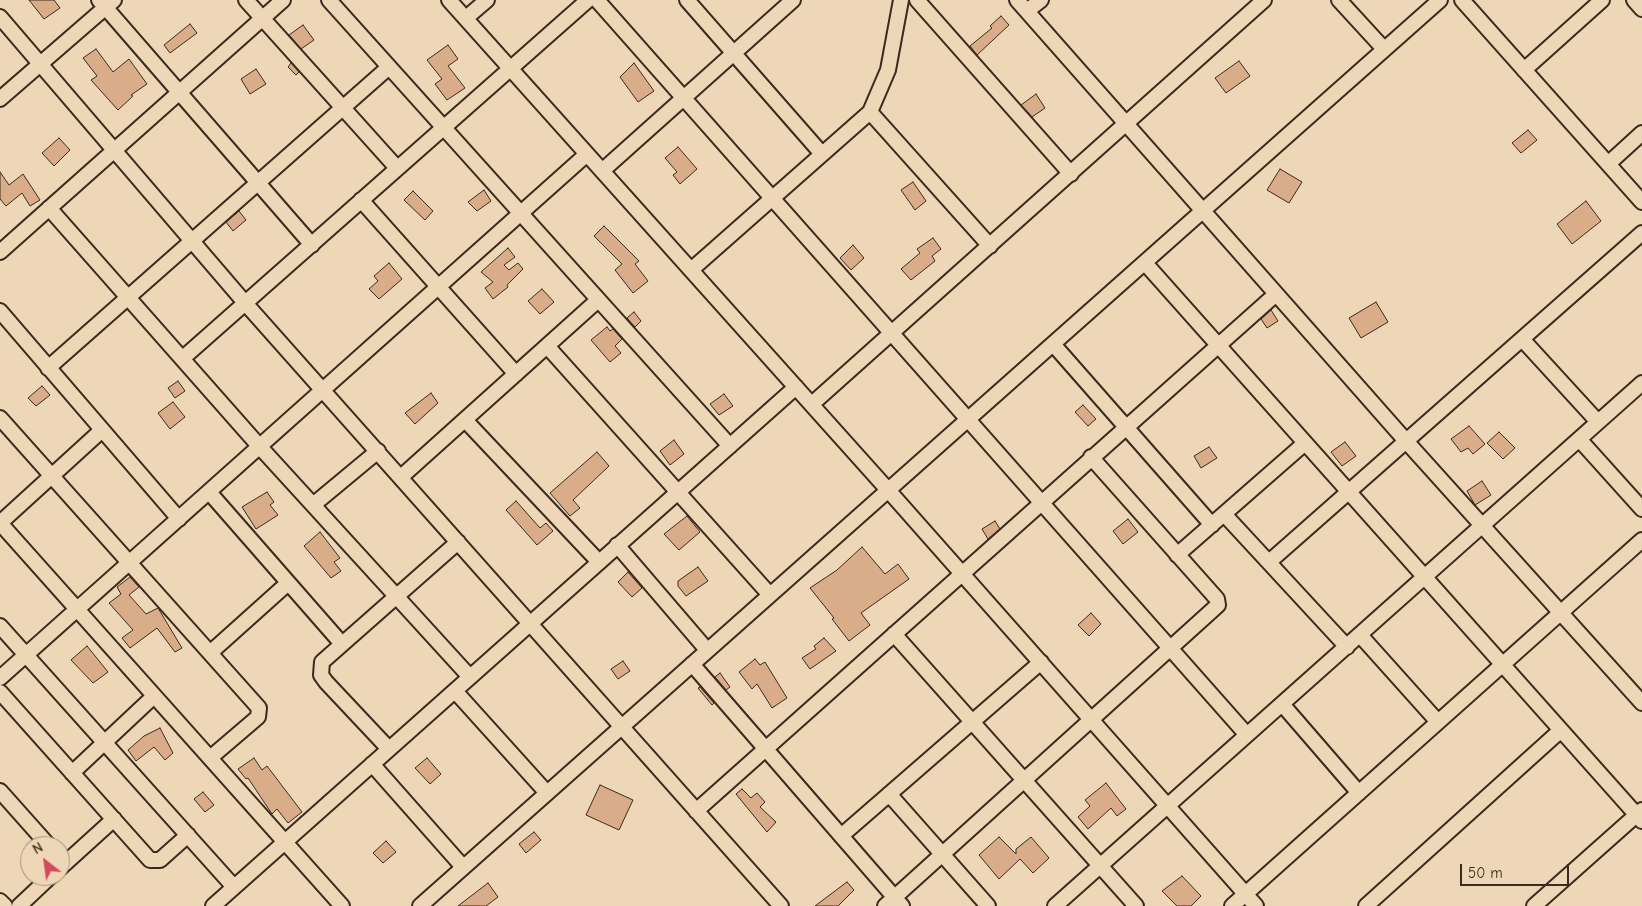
<!DOCTYPE html>
<html>
<head>
<meta charset="utf-8">
<style>
	body { margin:0 }
	#map { position:relative; width:1642px; height:906px; overflow:hidden; background:#eed7b6; font-family:"Comic Neue",sans-serif }
	canvas { display:block }
	.north { position:absolute; left:20px; top:836px; width:50px; height:50px; box-sizing:border-box; background:#eed7b6; border:1px solid #a69279; border-radius:50%; rotate:330deg; font-size:14px; font-weight:700; line-height:20px; text-align:center; color:#3b2a1e }
	.north::after { content:''; display:block; margin:auto; width:18px; height:22px; background:#d1495b; clip-path:polygon(50% 0,100% 100%,50% 72%,0 100%) }
	.scale { position:absolute; left:1460px; top:864px; width:109px; height:22px; box-sizing:border-box; border:2px solid #3b2a1e; border-top:0; padding-left:6px; font-size:15px; line-height:18px; white-space:nowrap; color:#3b2a1e; -webkit-text-stroke:4px #eed7b6; paint-order:stroke }
</style>
</head>
<body>
<div id="map">
<canvas width="1642" height="906"></canvas>
<div class="north">N</div>
<div class="scale">50 m</div>
</div>
<script>
const context = document.querySelector('canvas').getContext('2d');
context.lineJoin = 'round';
function fillPath(path, color) { context.fillStyle = color; context.fill(path, 'evenodd'); }
const poly = rows => new Path2D(rows.map(r => 'M' + r).join(''));
function strokePath(path, color, width, dash) { context.strokeStyle = color; context.lineWidth = width; context.lineCap = dash ? 'butt' : 'round'; context.setLineDash(dash || []); context.stroke(path); }
const building = poly([
	[29,0,54,0,60,8,44,19,29,0],
	[1001,16,1009,25,977,55,970,46,992,28,990,26,1001,16],
	[190,24,197,33,170,53,164,45,190,24],
	[303,25,314,40,301,49,289,35,303,25],
	[448,45,458,59,448,66,465,88,447,100,435,84,442,79,427,60,448,45],
	[96,49,113,72,129,59,147,84,131,95,133,96,118,110,91,80,97,76,83,58,96,49],
	[1239,61,1250,76,1226,93,1215,78,1239,61],
	[291,63,299,72,296,75,288,67,291,63],
	[634,63,654,91,638,102,620,77,634,63],
	[256,69,266,84,250,94,241,79,256,69],
	[1036,94,1045,108,1032,117,1021,105,1036,94],
	[1528,130,1537,140,1521,153,1512,143,1528,130],
	[59,138,70,150,54,166,42,153,59,138],
	[678,147,697,169,680,184,673,175,677,172,665,158,678,147],
	[1280,169,1302,182,1289,203,1267,190,1280,169],
	[0,172,9,185,23,174,40,200,30,206,22,193,6,206,0,199,0,172],
	[913,182,926,201,915,210,901,190,913,182],
	[484,190,491,201,477,211,468,202,484,190],
	[413,191,433,211,425,220,404,200,413,191],
	[1586,201,1601,221,1572,244,1557,224,1586,201],
	[239,211,246,220,233,231,226,222,239,211],
	[604,226,639,261,635,264,648,281,633,293,615,270,622,264,594,236,604,226],
	[933,238,941,249,932,256,935,261,911,280,901,269,920,253,917,249,933,238],
	[853,245,864,258,851,270,840,258,853,245],
	[508,248,515,257,504,265,509,270,518,263,523,269,507,285,508,287,493,299,485,288,493,282,481,272,508,248],
	[389,263,402,279,379,299,369,289,378,281,374,276,389,263],
	[542,289,554,302,540,314,528,301,542,289],
	[1376,302,1388,322,1361,338,1349,318,1376,302],
	[1271,310,1278,321,1267,328,1261,319,1271,310],
	[634,312,641,321,635,327,627,318,634,312],
	[607,327,610,331,613,329,622,339,615,346,621,353,610,362,591,340,607,327],
	[178,381,185,391,175,398,168,388,178,381],
	[42,386,50,395,36,406,28,398,42,386],
	[431,393,438,403,415,424,405,413,431,393],
	[724,394,733,406,719,415,710,404,724,394],
	[173,402,185,417,170,429,158,413,173,402],
	[1083,405,1096,419,1088,426,1075,412,1083,405],
	[1469,426,1485,444,1473,454,1468,448,1461,452,1451,439,1469,426],
	[1499,432,1515,448,1503,459,1487,443,1499,432],
	[674,440,684,454,670,465,660,451,674,440],
	[1345,442,1356,456,1342,466,1331,452,1345,442],
	[1209,447,1217,458,1201,468,1194,456,1209,447],
	[597,452,609,466,573,500,580,508,570,516,550,493,597,452],
	[1482,481,1491,495,1475,505,1467,491,1482,481],
	[267,492,274,502,270,505,278,515,256,529,242,507,267,492],
	[516,501,540,528,546,523,553,531,537,545,506,510,516,501],
	[687,516,700,532,679,550,664,534,687,516],
	[1128,519,1138,532,1123,544,1113,531,1128,519],
	[995,521,1000,529,988,539,982,529,995,521],
	[320,532,340,558,334,562,341,571,331,578,304,546,320,532],
	[862,547,885,574,898,564,909,579,861,613,870,625,849,641,832,619,834,618,810,588,837,570,862,547],
	[698,567,708,581,686,596,678,586,678,581,698,567],
	[628,572,642,588,632,597,618,582,628,572],
	[130,577,139,587,129,595,146,614,158,608,182,648,175,652,157,628,130,648,122,638,133,630,109,603,121,594,117,587,130,577],
	[1091,613,1101,624,1089,636,1078,625,1091,613],
	[824,638,836,651,810,669,802,658,816,649,814,646,824,638],
	[87,646,108,672,93,683,71,660,87,646],
	[755,659,760,665,765,662,787,698,772,708,757,684,752,689,739,672,755,659],
	[623,661,630,671,618,679,611,669,623,661],
	[720,673,730,687,726,690,715,677,720,673],
	[700,687,714,703,712,705,698,688,700,687],
	[160,728,173,753,165,760,154,747,136,761,128,750,144,736,160,728],
	[254,758,262,770,267,766,302,812,288,823,277,809,272,814,248,778,246,779,238,769,254,758],
	[427,758,441,774,430,784,415,768,427,758],
	[1106,783,1126,809,1117,816,1111,808,1088,829,1078,817,1090,806,1085,800,1106,783],
	[600,785,633,800,619,830,586,815,600,785],
	[742,789,751,798,757,793,765,802,760,807,776,822,767,832,736,794,742,789],
	[203,792,214,805,205,812,194,799,203,792],
	[534,832,541,840,526,853,519,844,534,832],
	[999,837,1016,854,1016,849,1031,837,1049,858,1033,873,1020,859,999,879,979,855,999,837],
	[386,841,396,852,383,863,373,853,386,841],
	[1182,876,1201,896,1191,906,1177,906,1162,891,1182,876],
	[847,882,854,890,838,906,815,906,847,882],
	[488,883,498,897,486,906,458,906,488,883]
]);
fillPath(building, '#d9ac8a');
strokePath(building, '#3b2a1e', 1);
const street = poly([
	[99,0,312,245],
	[246,0,397,168],
	[329,0,730,446],
	[449,0,888,490,1256,906],
	[597,0,1247,735],
	[687,0,822,154],
	[917,0,1071,174],
	[1017,0,1406,441,1642,703],
	[1339,0,1384,49],
	[1462,0,1642,202],
	[1634,0,1642,9],
	[1027,11,1041,0],
	[0,17,246,304,781,906],
	[466,18,487,0],
	[1524,70,1602,0],
	[0,99,114,0],
	[870,112,990,246],
	[1608,164,1642,133],
	[602,171,793,0],
	[361,200,516,374],
	[49,208,260,447,470,677],
	[0,252,283,0],
	[1145,263,1642,821],
	[691,270,870,112,888,70,901,0],
	[0,311,179,519],
	[1522,339,1598,422],
	[1053,344,1212,525],
	[547,346,770,595],
	[183,358,588,0],
	[48,368,389,67],
	[812,404,1264,0],
	[0,418,259,708,258,717,210,758],
	[465,420,599,562],
	[1579,439,1642,509],
	[401,477,598,300],
	[209,492,342,644],
	[313,505,378,451],
	[1224,514,1347,647],
	[0,523,342,906],
	[0,523,102,430],
	[617,545,707,650],
	[1177,555,1305,443],
	[1269,562,1642,233],
	[0,626,234,887],
	[894,634,1136,906],
	[1360,635,1438,722],
	[210,653,288,583],
	[692,664,902,906],
	[0,678,587,154],
	[455,691,547,793],
	[0,692,150,860,160,860,188,835],
	[1282,704,1359,793],
	[389,749,326,682,321,675,322,662,458,542],
	[372,764,463,867],
	[72,773,154,696],
	[0,791,49,846],
	[889,794,988,906],
	[696,811,1276,294],
	[841,836,1041,662],
	[60,868,114,819],
	[0,901,5,906],
	[19,906,51,876],
	[213,906,796,387],
	[420,906,1440,0],
	[885,906,1218,605,1217,599,1091,457],
	[1055,906,1642,383],
	[1232,906,1642,540],
	[1366,906,1561,730],
	[1534,906,1642,810]
]);
strokePath(street, '#3b2a1e', 18);
strokePath(street, '#eed7b6', 14);
</script>
</body>
</html>
